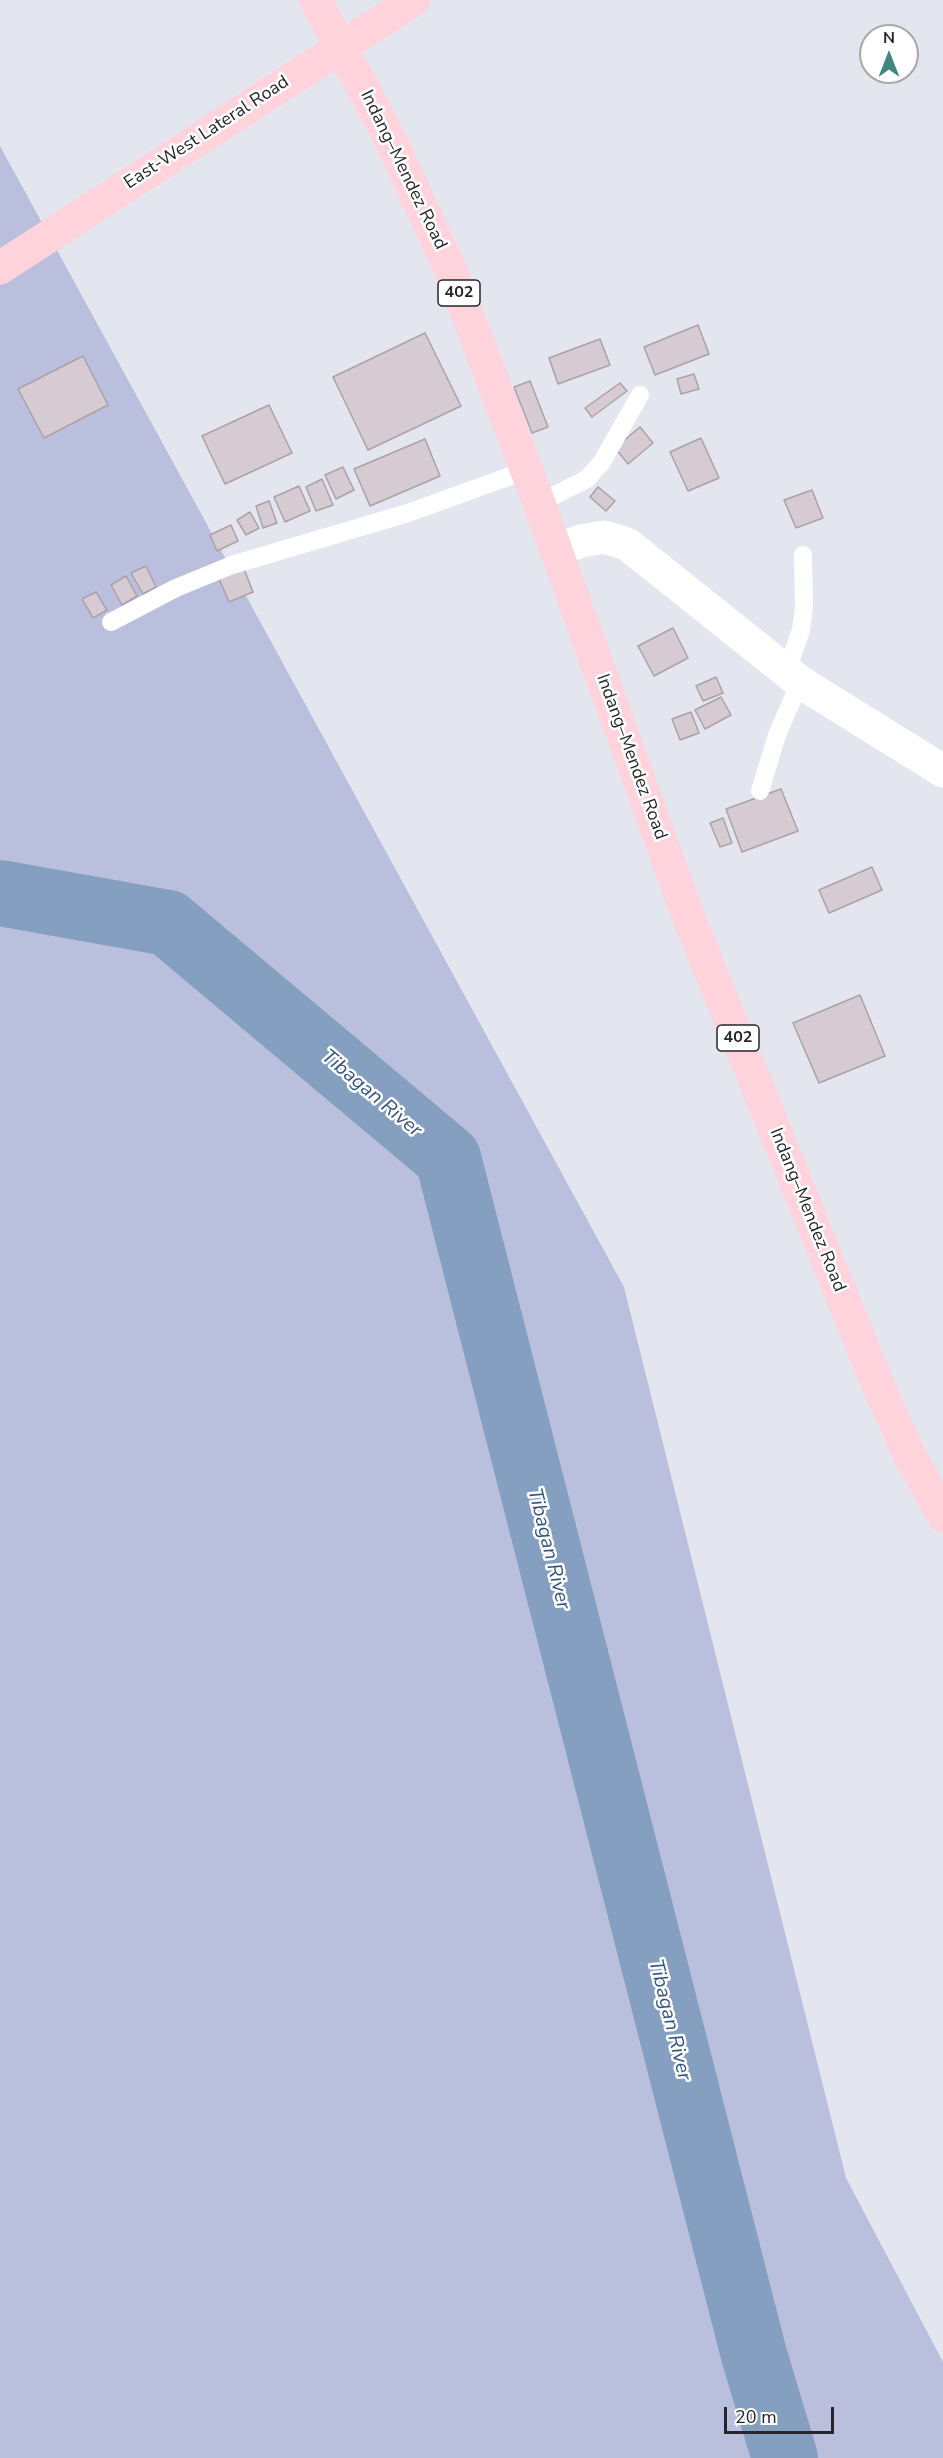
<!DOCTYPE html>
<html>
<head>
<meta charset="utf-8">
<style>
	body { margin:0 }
	#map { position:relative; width:943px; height:2458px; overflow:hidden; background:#e3e5ef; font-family:"Nunito Sans",sans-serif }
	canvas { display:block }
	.north { position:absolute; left:859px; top:24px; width:60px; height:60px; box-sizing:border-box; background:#fff; border:2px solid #a8a8a9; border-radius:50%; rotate:0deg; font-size:16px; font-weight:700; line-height:24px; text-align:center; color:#252629 }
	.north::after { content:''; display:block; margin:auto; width:21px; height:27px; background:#40867d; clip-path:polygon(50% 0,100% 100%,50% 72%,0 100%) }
	.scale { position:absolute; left:724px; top:2407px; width:110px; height:27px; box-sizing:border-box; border:3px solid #252629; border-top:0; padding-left:8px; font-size:18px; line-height:21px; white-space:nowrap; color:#252629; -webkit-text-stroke:4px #fff; paint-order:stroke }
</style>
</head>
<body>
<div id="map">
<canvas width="943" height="2458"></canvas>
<div class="north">N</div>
<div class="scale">20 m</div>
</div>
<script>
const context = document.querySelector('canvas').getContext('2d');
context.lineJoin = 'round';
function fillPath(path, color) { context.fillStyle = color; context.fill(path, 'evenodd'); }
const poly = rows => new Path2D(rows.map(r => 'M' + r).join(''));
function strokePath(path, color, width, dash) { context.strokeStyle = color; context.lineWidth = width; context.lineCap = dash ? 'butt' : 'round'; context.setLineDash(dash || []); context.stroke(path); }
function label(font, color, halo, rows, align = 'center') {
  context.font = font + ' "Nunito Sans",sans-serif'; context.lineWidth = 5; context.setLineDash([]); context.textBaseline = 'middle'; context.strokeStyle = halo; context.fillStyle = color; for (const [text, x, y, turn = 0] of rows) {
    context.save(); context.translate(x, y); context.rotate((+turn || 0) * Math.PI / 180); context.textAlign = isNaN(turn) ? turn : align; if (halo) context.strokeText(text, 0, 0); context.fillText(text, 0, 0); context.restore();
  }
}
fillPath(poly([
	[0,146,624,1287,846,2178,943,2362,943,2458,0,2458]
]), '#babfdd');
strokePath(poly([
	[0,893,168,923,448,1158,754,2355,785,2458]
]), '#859fc0', 66);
const building = poly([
	[698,325,709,354,655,375,644,347,698,325],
	[425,333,461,406,368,450,333,377,425,333],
	[600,339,610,365,558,384,549,358,600,339],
	[83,356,108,405,44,438,18,389,83,356],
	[694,374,699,389,681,394,677,379,694,374],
	[530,381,548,427,532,433,514,387,530,381],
	[620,383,627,391,592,417,585,408,620,383],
	[269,405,292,453,225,484,202,436,269,405],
	[640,427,653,443,628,464,615,448,640,427],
	[701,438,719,478,688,491,670,452,701,438],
	[425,439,440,476,370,506,354,469,425,439],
	[343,467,354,490,336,499,325,475,343,467],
	[322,479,333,505,316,511,306,487,322,479],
	[299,486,310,511,285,522,274,497,299,486],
	[598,487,615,501,606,511,590,497,598,487],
	[812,490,823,518,796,528,784,500,812,490],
	[269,501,277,523,263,528,256,506,269,501],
	[250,512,259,528,246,535,237,520,250,512],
	[231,525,238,541,217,551,210,535,231,525],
	[146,566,156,587,143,594,131,573,146,566],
	[243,566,253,592,229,602,218,576,243,566],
	[126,576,137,596,122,605,111,585,126,576],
	[96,592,107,610,93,618,82,599,96,592],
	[673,628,688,658,654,676,638,646,673,628],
	[716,677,723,693,703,701,696,686,716,677],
	[721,697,731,715,705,729,695,710,721,697],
	[691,712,699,733,680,740,672,719,691,712],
	[781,789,798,831,742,852,726,809,781,789],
	[723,818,732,843,720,847,710,823,723,818],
	[872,867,882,890,829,913,819,890,872,867],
	[860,995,885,1056,819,1083,793,1023,860,995]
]);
fillPath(building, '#d6cbd2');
strokePath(building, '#aba1a7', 1.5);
strokePath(poly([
	[539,503,587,479,602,462,640,395],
	[111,622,176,588,232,565,408,513,527,470],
	[787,671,801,630,804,607,803,555],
	[760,791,777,735,800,682]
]), '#fff', 18);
strokePath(poly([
	[557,550,581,541,604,537,627,544,800,682,943,771]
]), '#fff', 33);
strokePath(poly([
	[316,0,389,137,449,266,539,503,687,913,876,1380,908,1452,943,1516],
	[0,268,414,0]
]), '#fed3dc', 33);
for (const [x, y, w] of [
	[459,293,42],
	[738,1038,42]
]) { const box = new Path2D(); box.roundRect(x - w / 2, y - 13, w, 26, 4.5); context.fillStyle = '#fff'; context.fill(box); strokePath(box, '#252629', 1.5); }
label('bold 16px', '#252629', null, [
	["402",459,293],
	["402",738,1038]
]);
label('18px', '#252629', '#fff', [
	["East-West Lateral Road",207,133,-33],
	["Indang–Mendez Road",403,170,64],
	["Indang–Mendez Road",631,757,70],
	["Indang–Mendez Road",807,1210,68]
]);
label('italic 20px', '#315482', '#fff', [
	["Tibagan River",371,1094,40],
	["Tibagan River",548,1549,76],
	["Tibagan River",669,2020,76]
]);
</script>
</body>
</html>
